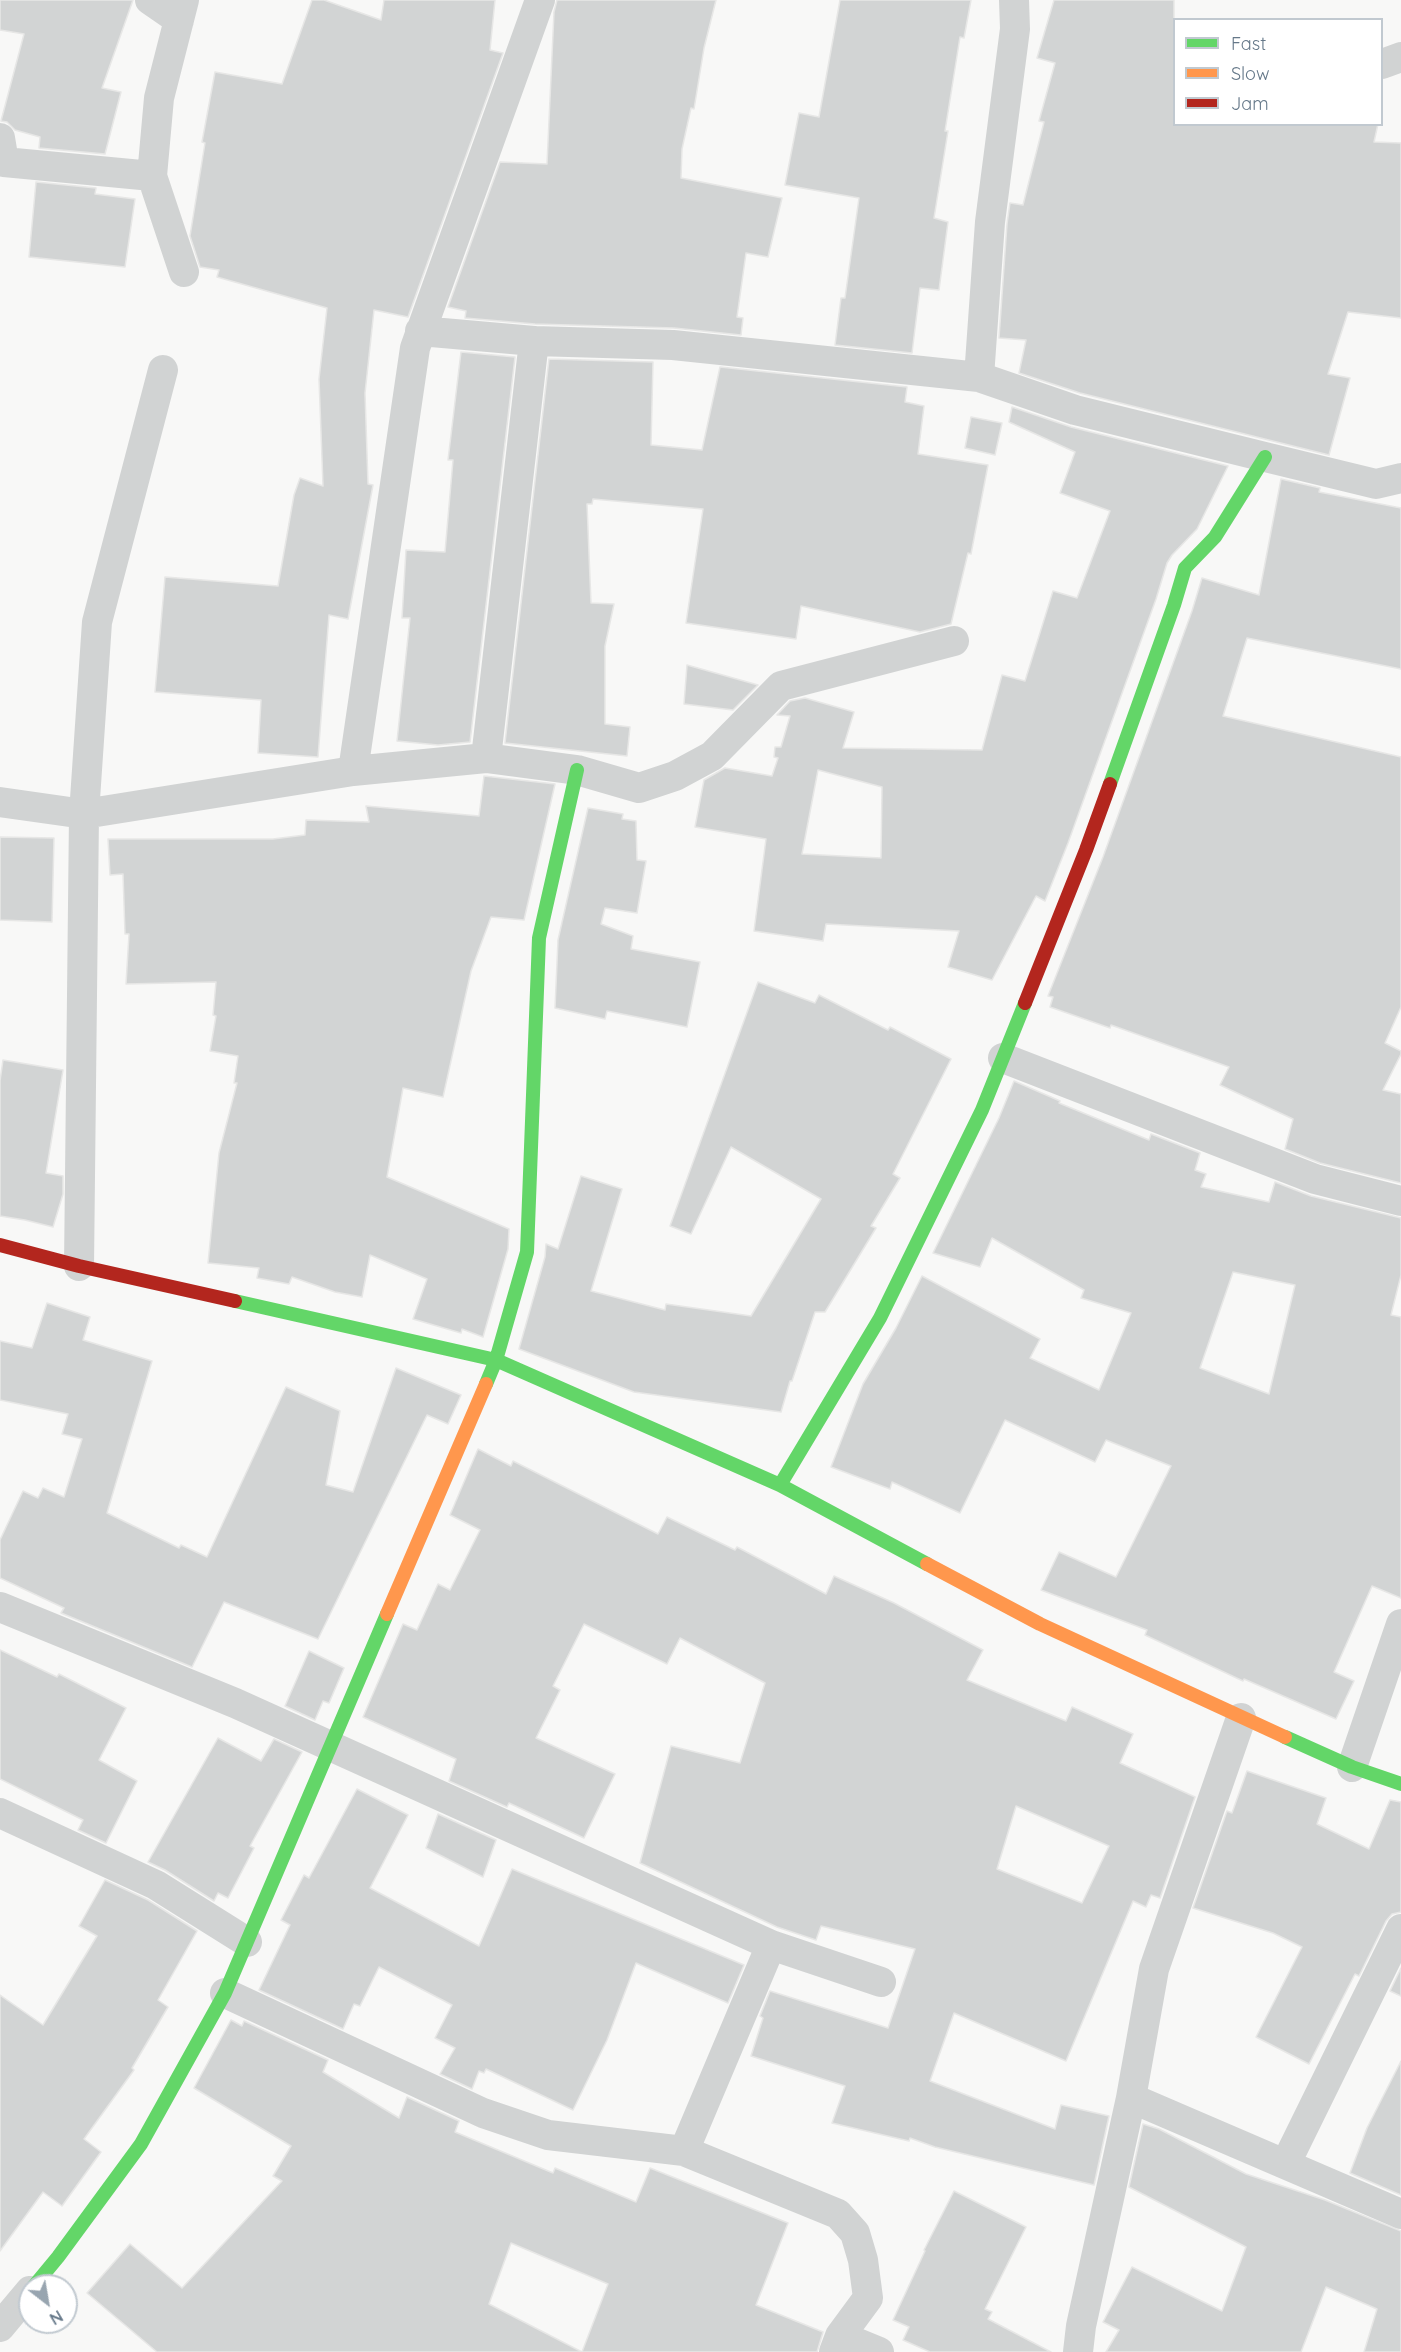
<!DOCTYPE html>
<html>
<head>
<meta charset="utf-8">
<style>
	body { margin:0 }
	#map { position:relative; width:1401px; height:2352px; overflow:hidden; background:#f8f8f7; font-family:Quicksand,sans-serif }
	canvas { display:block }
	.legend { position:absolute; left:1173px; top:18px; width:210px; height:108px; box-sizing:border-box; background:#fff; border:2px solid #c1c9d0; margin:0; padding:8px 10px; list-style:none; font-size:18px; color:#657889 }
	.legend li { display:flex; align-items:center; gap:12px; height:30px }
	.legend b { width:30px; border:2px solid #c1c9d0 }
	.north { position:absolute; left:18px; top:2274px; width:60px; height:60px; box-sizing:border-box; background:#fff; border:2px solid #c1c9d0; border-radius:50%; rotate:149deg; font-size:16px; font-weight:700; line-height:24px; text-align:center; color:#657889 }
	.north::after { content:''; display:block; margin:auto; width:21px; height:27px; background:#98a5b0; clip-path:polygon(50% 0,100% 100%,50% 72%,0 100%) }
</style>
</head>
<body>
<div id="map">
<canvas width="1401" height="2352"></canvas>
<ul class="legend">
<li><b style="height:8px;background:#63d668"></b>Fast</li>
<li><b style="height:8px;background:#ff974d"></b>Slow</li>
<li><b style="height:8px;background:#b3261e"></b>Jam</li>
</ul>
<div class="north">N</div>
</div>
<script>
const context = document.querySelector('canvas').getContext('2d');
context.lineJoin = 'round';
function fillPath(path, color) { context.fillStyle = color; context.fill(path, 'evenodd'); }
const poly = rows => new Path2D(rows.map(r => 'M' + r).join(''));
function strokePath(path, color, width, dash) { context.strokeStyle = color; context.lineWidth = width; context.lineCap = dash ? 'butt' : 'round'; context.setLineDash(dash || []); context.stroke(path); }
const building = poly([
	[0,0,133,0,102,88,121,92,105,154,39,148,40,137,15,130,7,122,1,121,24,34,0,30,0,0],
	[312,0,324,0,381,20,384,0,495,0,490,50,503,53,408,317,374,310,365,393,368,484,373,485,348,619,329,615,318,757,258,753,261,700,155,692,165,577,278,586,294,495,300,478,323,486,319,379,327,308,217,277,219,270,200,267,190,236,205,143,202,142,215,72,282,84,312,0],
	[557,0,716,0,704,48,694,109,691,108,682,149,681,178,782,198,768,257,746,253,737,317,743,318,741,335,674,328,535,324,465,318,466,311,448,307,500,162,547,164,554,12,557,0],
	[840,0,971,0,964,38,960,37,945,131,948,131,934,218,948,222,939,290,920,288,912,353,835,345,841,298,845,298,859,198,785,185,799,113,819,117,840,0],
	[1054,0,1174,0,1174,124,1378,124,1374,142,1401,143,1401,318,1348,312,1328,374,1350,378,1329,455,1080,393,1019,373,1026,340,999,338,1007,224,1010,203,1023,205,1044,122,1039,121,1055,63,1037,58,1054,0],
	[36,182,96,188,95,194,135,199,125,267,29,257,36,182],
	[461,352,515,357,470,742,438,745,397,741,410,618,402,618,406,550,445,552,453,460,448,460,461,352],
	[549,359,653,362,651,445,702,450,720,367,907,387,905,402,924,406,918,454,988,465,971,554,968,553,951,624,920,632,801,606,796,639,686,623,703,509,593,499,592,504,587,504,591,603,614,604,605,646,605,724,630,727,627,756,505,743,549,359],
	[1012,407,1071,427,1228,466,1197,529,1172,555,1167,563,1156,599,1068,843,1045,901,1036,896,992,980,948,967,959,931,826,924,823,941,754,931,766,839,695,827,704,780,725,768,772,776,778,758,774,757,775,747,781,747,790,716,777,715,790,701,805,698,854,712,843,748,982,750,1002,675,1025,681,1053,591,1077,598,1110,511,1060,493,1075,452,1009,422,1012,407],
	[818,770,882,787,881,858,802,854,818,770],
	[971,417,1002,423,995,455,965,448,971,417],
	[1281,479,1320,488,1319,492,1401,508,1401,669,1247,638,1223,716,1401,757,1401,1007,1385,1043,1401,1051,1401,1054,1383,1090,1401,1094,1401,1183,1320,1163,1285,1149,1293,1119,1220,1085,1229,1067,1111,1025,1110,1028,1050,1007,1053,997,1048,996,1103,857,1192,611,1202,578,1259,595,1281,479],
	[687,665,758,685,733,710,684,704,687,665],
	[484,776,555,784,524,920,491,917,471,971,443,1097,403,1088,387,1177,509,1229,508,1249,483,1337,462,1329,461,1333,413,1319,427,1279,370,1255,362,1297,335,1292,292,1277,289,1284,257,1278,259,1268,208,1263,219,1153,237,1083,234,1083,238,1056,210,1051,216,1016,213,1015,216,982,126,984,129,934,125,934,123,874,110,875,108,839,273,839,305,835,306,820,369,822,366,806,479,816,484,776],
	[588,808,623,814,622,819,636,821,637,860,646,861,637,913,605,908,601,924,633,936,631,949,700,962,687,1027,607,1011,605,1019,555,1008,558,940,588,808],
	[0,837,54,838,52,922,0,920,0,837],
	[758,982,815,1003,819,995,888,1030,890,1027,951,1059,893,1174,900,1178,871,1226,876,1228,825,1312,815,1312,792,1381,790,1381,781,1412,634,1392,519,1349,545,1257,546,1244,558,1249,581,1176,622,1189,591,1291,665,1310,666,1304,751,1316,821,1199,731,1147,691,1234,670,1226,758,982],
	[3,1060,63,1070,46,1173,63,1176,63,1194,53,1227,25,1220,0,1216,0,1081,3,1060],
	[1014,1081,1060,1101,1059,1103,1149,1140,1151,1134,1200,1153,1195,1170,1206,1174,1201,1187,1269,1202,1275,1182,1311,1196,1401,1218,1401,1275,1391,1315,1401,1317,1401,1598,1372,1586,1334,1672,1354,1681,1336,1719,1244,1679,1243,1681,1145,1635,1147,1630,1041,1590,1059,1552,1116,1577,1171,1466,1106,1440,1095,1462,1005,1420,960,1513,892,1482,890,1489,831,1467,863,1384,896,1328,922,1276,1040,1339,1030,1358,1099,1390,1131,1313,1081,1298,1084,1290,992,1238,980,1267,933,1253,999,1118,1014,1081],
	[1233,1272,1295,1285,1269,1394,1200,1368,1233,1272],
	[47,1303,90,1317,83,1340,152,1361,107,1513,179,1548,181,1545,207,1557,286,1387,340,1411,326,1485,353,1492,396,1368,461,1395,448,1424,427,1415,318,1639,224,1602,192,1667,61,1613,64,1608,0,1578,0,1540,23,1491,38,1498,43,1488,64,1497,82,1439,62,1434,68,1414,0,1400,0,1341,32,1348,47,1303],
	[478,1449,511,1466,513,1461,658,1534,667,1517,735,1550,737,1547,826,1594,834,1576,894,1603,983,1650,967,1680,1066,1721,1072,1707,1133,1734,1120,1763,1195,1797,1160,1898,1151,1895,1146,1907,1133,1901,1066,2061,954,2013,930,2081,1055,2129,1061,2105,1109,2116,1094,2185,935,2147,910,2138,909,2141,832,2123,845,2086,751,2056,763,2018,760,2016,770,1991,888,2028,915,1949,821,1926,816,1940,777,1927,640,1863,671,1746,740,1763,765,1683,680,1638,667,1664,584,1624,553,1686,560,1690,536,1738,615,1774,584,1838,509,1803,507,1807,449,1781,456,1759,363,1717,403,1624,417,1630,438,1584,450,1590,480,1530,450,1515,478,1449],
	[1016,1806,1109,1846,1082,1903,997,1869,1016,1806],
	[0,1650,57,1677,59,1674,126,1708,99,1760,137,1781,106,1843,78,1830,83,1820,0,1779,0,1650],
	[309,1651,344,1668,329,1703,323,1701,315,1720,285,1706,309,1651],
	[218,1738,261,1761,274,1739,302,1752,250,1846,254,1848,228,1898,218,1893,214,1901,165,1870,148,1862,218,1738],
	[1247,1771,1326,1798,1317,1824,1369,1849,1390,1800,1401,1802,1401,1912,1392,1914,1386,1921,1359,1976,1355,1974,1309,2064,1256,2037,1302,1947,1273,1933,1193,1908,1227,1811,1232,1813,1247,1771],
	[357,1789,408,1815,370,1888,479,1946,512,1869,744,1965,728,2003,636,1963,607,2040,573,2110,486,2069,484,2073,479,2071,472,2089,440,2074,455,2048,435,2038,452,2005,379,1967,360,2006,354,2004,343,2029,259,1990,290,1925,281,1920,304,1875,309,1878,357,1789],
	[438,1814,496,1840,483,1877,426,1848,438,1814],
	[105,1880,148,1900,197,1931,158,2000,168,2007,132,2068,134,2070,84,2139,101,2152,62,2206,43,2192,0,2251,0,1995,43,2025,97,1936,79,1926,105,1880],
	[1401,1968,1401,1996,1390,1991,1401,1968],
	[231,2020,242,2026,244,2021,328,2060,323,2072,399,2118,407,2097,459,2121,455,2132,553,2173,555,2168,636,2202,650,2168,788,2223,756,2305,823,2332,817,2352,157,2352,87,2293,130,2244,182,2288,282,2181,273,2176,291,2146,194,2088,231,2020],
	[511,2243,608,2284,582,2352,489,2304,511,2243],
	[1401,2061,1401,2195,1350,2173,1367,2128,1401,2061],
	[1143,2124,1159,2129,1246,2174,1325,2200,1401,2231,1401,2352,1364,2352,1377,2309,1326,2287,1301,2352,1106,2352,1119,2330,1103,2322,1132,2267,1222,2311,1246,2247,1129,2187,1143,2124],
	[954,2191,1026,2227,985,2309,992,2312,988,2319,1051,2352,930,2352,903,2340,909,2327,893,2320,925,2251,924,2250,954,2191]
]);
fillPath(building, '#d2d4d4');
strokePath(building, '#e7e7e6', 1.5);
strokePath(poly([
	[150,0,179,20],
	[1382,64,1401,57],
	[0,138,4,162,152,176],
	[184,272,152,176,159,98,184,0],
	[420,331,534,341,673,345,979,377,1075,410,1265,457,1376,484,1401,478],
	[979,377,990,222,1015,29,1014,0],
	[486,758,534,341],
	[353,771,415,348,540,0],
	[0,802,84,814,353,771,486,758,577,770,639,788,675,776,712,756,781,686,954,641],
	[1003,1058,1315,1179,1401,1201],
	[79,1266,84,814,97,622,163,370],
	[0,1607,235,1703,771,1945,881,1982],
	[1352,1767,1401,1624],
	[0,1813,156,1885,247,1942],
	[225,1993,483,2113,548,2135,684,2151,838,2214,855,2233,863,2260,868,2298,840,2336,834,2352],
	[1131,2098,1401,2214],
	[684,2151,771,1945],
	[1286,2163,1401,1929],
	[0,2327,30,2291],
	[840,2336,879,2352],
	[1078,2352,1081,2326,1131,2098,1154,1969,1241,1718]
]), '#d1d3d3', 30);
strokePath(poly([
	[1110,784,1174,605,1185,568,1215,537,1265,457],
	[235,1301,496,1360,780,1485,927,1564],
	[486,1384,496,1360,527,1252,539,938,577,770],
	[780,1485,880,1318,982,1110,1025,1003],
	[1285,1737,1352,1767,1401,1784],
	[34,2286,58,2257,141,2144,225,1993,387,1614]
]), '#63d668', 14);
strokePath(poly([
	[927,1564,1040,1624,1285,1737],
	[387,1614,486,1384]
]), '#ff974d', 14);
strokePath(poly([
	[1025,1003,1086,850,1110,784],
	[0,1245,79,1266,235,1301]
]), '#b3261e', 14);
</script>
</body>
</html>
